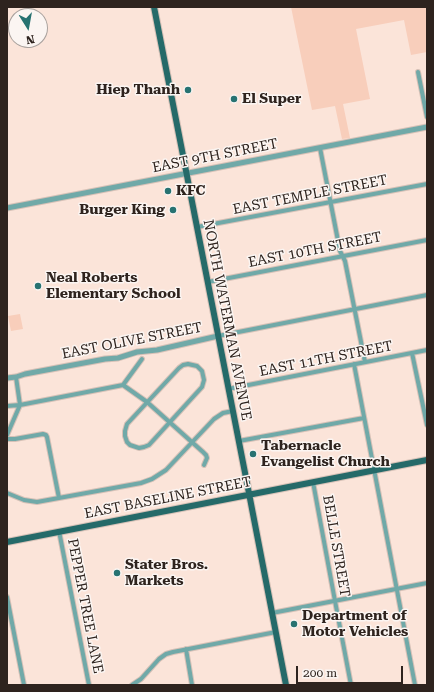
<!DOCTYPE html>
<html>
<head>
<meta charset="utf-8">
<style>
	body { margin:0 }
	#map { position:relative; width:434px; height:692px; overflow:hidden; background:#fbe4d9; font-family:"Roboto Serif",serif }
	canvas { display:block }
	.frame { position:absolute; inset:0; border:8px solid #2e231e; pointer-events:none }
	.north { position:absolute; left:8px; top:8px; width:40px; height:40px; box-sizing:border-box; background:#fbf5f2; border:1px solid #a9a19d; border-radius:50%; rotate:169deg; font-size:11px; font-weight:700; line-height:16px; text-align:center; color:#2e231e }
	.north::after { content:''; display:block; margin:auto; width:14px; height:18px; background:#277271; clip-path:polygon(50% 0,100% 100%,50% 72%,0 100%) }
	.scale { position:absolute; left:296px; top:666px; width:107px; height:18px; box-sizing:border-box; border:2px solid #2e231e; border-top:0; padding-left:5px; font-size:12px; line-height:14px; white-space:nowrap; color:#2e231e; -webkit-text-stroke:3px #fbf5f2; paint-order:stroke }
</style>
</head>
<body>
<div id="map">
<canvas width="434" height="692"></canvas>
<div class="frame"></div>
<div class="north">N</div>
<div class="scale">200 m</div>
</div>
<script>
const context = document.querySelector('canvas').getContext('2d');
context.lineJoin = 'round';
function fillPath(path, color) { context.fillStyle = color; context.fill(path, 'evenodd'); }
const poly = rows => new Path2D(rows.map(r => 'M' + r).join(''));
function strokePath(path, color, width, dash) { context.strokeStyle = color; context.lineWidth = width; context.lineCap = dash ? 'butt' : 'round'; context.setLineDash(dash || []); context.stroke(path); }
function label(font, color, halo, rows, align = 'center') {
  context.font = font + ' "Roboto Serif",serif'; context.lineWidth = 3; context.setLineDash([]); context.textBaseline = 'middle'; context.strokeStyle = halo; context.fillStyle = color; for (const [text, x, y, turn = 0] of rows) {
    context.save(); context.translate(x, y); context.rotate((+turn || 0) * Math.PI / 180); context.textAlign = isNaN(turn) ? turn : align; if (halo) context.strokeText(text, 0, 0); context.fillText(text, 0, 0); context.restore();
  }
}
fillPath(poly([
	[291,7,427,7,427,52,411,55,404,20,356,29,370,99,343,104,350,138,342,139,335,106,312,110],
	[20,314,23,329,11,331,8,316]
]), '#f8cebb');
strokePath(poly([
	[243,418,245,419]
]), '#8ad3d1', 1);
const minor = poly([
	[418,72,427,117],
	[320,148,340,251,345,261,365,362],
	[197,227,427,184],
	[208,282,427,240],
	[218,336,427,295],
	[412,353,427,425],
	[188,364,197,366,202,371,204,380,202,387,149,445,144,447,139,448,130,445,127,442,125,436,125,431,127,424,179,368,183,365,188,364],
	[354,364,415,685],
	[123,385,147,402,203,452,206,455,207,458,204,465],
	[228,389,427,350],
	[7,406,20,405,123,385,142,359],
	[7,435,20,405,16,377],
	[7,439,15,439,43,434,46,435,47,437,59,498],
	[239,441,364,418],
	[313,482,335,601,351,685],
	[7,493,24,500,37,502,141,483,152,479,166,470,214,419,223,413,233,411],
	[59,531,89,685],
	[7,597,24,685],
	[272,613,427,583],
	[186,649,192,685],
	[132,685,141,679,159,659,166,654,173,652,276,632]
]);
const tertiary = poly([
	[7,208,427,127],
	[7,378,16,377,25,374,105,359,118,358,137,352,157,350,218,336]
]);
const primary = poly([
	[154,7,247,483,286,685],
	[7,542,427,460]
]);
strokePath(minor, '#d6c1b7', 6);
strokePath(tertiary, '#d6c1b7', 7);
strokePath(primary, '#d6c1b7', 8);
strokePath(minor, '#70a9a8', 4);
strokePath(tertiary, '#70a9a8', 5);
strokePath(primary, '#256a69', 6);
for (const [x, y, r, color] of [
	[188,90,4,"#277271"],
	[234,99,4,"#277271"],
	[168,191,4,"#277271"],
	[173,210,4,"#277271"],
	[38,286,4,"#277271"],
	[253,454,4,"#277271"],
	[117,573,4,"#277271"],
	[294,624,4,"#277271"]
]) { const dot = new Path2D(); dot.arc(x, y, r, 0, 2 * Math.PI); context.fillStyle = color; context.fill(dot); strokePath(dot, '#fbf5f2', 1.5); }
label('bold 14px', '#2e231e', '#fbf5f2', [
	["Hiep Thanh",180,90,"right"],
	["El Super",242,99],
	["KFC",176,191],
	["Burger King",165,210,"right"],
	["Neal Roberts",46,278],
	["Elementary School",46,294],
	["Tabernacle",261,446],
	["Evangelist Church",261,462],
	["Stater Bros.",125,565],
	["Markets",125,581],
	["Department of",302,616],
	["Motor Vehicles",302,632]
], 'left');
label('14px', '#2e231e', '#fbf5f2', [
	["EAST 9TH STREET",215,156,-11],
	["EAST TEMPLE STREET",310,195,-11],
	["EAST 10TH STREET",315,250,-11],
	["NORTH WATERMAN AVENUE",227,320,79],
	["EAST OLIVE STREET",132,341,-11],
	["EAST 11TH STREET",326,359,-11],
	["EAST BASELINE STREET",168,498,-11],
	["BELLE STREET",336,546,80],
	["PEPPER TREE LANE",85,606,79]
]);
</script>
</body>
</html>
